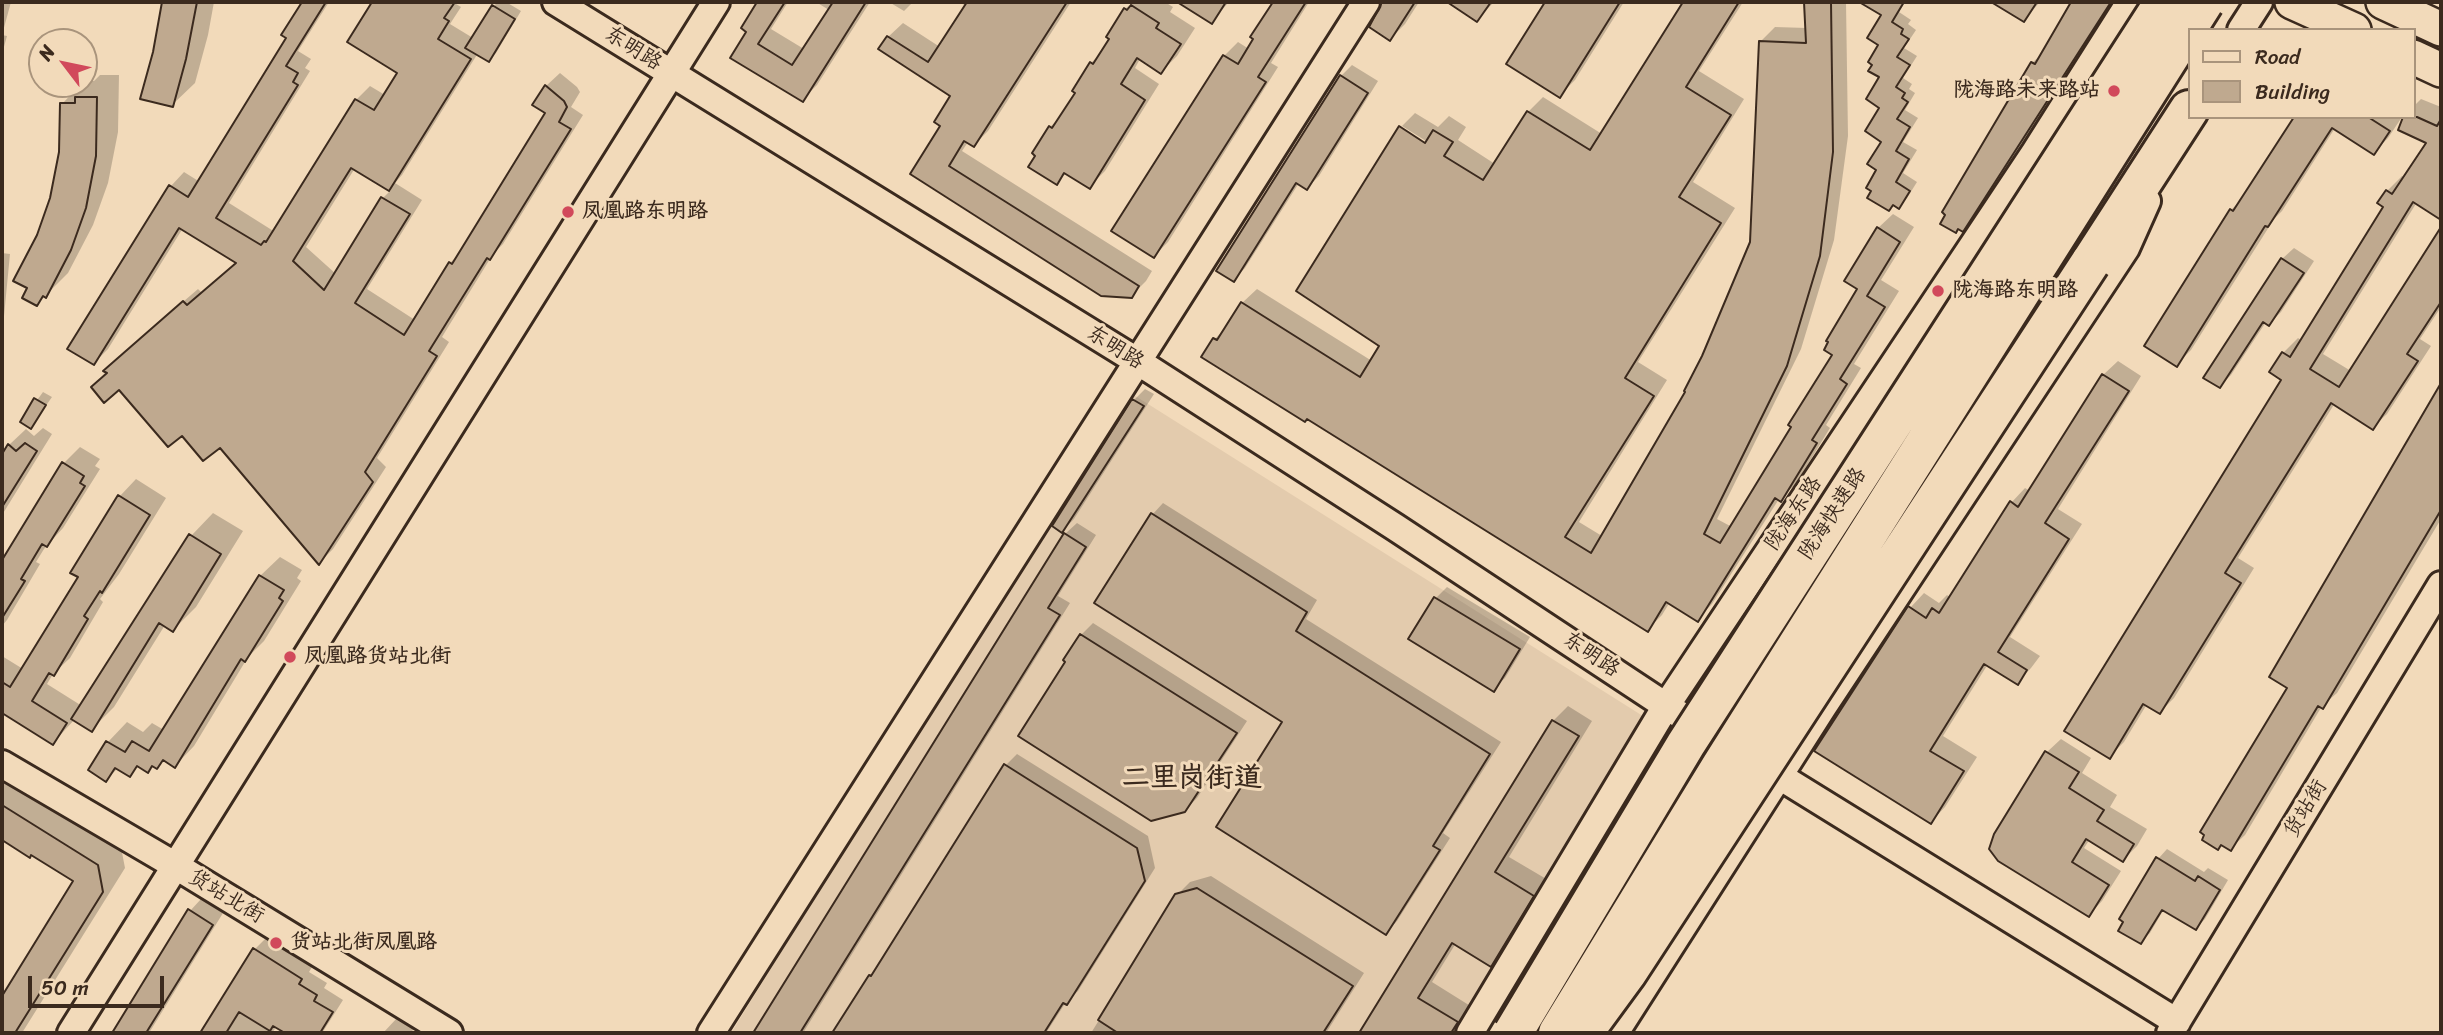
<!DOCTYPE html>
<html>
<head>
<meta charset="utf-8">
<style>
	body { margin:0 }
	#map { position:relative; width:2443px; height:1035px; overflow:hidden; background:#f2daba; font-family:Sriracha,sans-serif }
	canvas { display:block }
	.frame { position:absolute; inset:0; border:4px solid #3b2a1e; pointer-events:none }
	.legend { position:absolute; left:2188px; top:28px; width:228px; height:91px; box-sizing:border-box; background:#f2daba; border:2px solid #a9947c; margin:0; padding:9px 12px; list-style:none; font-size:21px; color:#3b2a1e }
	.legend li { display:flex; align-items:center; gap:14px; height:35px }
	.legend b { width:35px; border:2px solid #a9947c }
	.north { position:absolute; left:28px; top:28px; width:70px; height:70px; box-sizing:border-box; background:#f2daba; border:2px solid #a9947c; border-radius:50%; rotate:302deg; font-size:19px; font-weight:700; line-height:28px; text-align:center; color:#3b2a1e }
	.north::after { content:''; display:block; margin:auto; width:24px; height:32px; background:#d1495b; clip-path:polygon(50% 0,100% 100%,50% 72%,0 100%) }
	.scale { position:absolute; left:28px; top:976px; width:136px; height:32px; box-sizing:border-box; border:4px solid #3b2a1e; border-top:0; padding-left:9px; font-size:21px; line-height:24px; white-space:nowrap; color:#3b2a1e; -webkit-text-stroke:5px #f2daba; paint-order:stroke }
</style>
</head>
<body>
<div id="map">
<canvas width="2443" height="1035"></canvas>
<div class="frame"></div>
<ul class="legend">
<li><b style="height:9px;background:#f2daba"></b>Road</li>
<li><b style="height:19px;background:#bfa98f"></b>Building</li>
</ul>
<div class="north">N</div>
<div class="scale">50 m</div>
</div>
<script>
const context = document.querySelector('canvas').getContext('2d');
context.lineJoin = 'round';
function fillPath(path, color) { context.fillStyle = color; context.fill(path, 'evenodd'); }
const poly = rows => new Path2D(rows.map(r => 'M' + r).join(''));
function strokePath(path, color, width, dash) { context.strokeStyle = color; context.lineWidth = width; context.lineCap = dash ? 'butt' : 'round'; context.setLineDash(dash || []); context.stroke(path); }
function label(font, color, halo, rows, align = 'center') {
  context.font = font + ' Sriracha,"LXGW WenKai TC",sans-serif'; context.lineWidth = 6; context.setLineDash([]); context.textBaseline = 'middle'; context.strokeStyle = halo; context.fillStyle = color; for (const [text, x, y, turn = 0] of rows) {
    context.save(); context.translate(x, y); context.rotate((+turn || 0) * Math.PI / 180); context.textAlign = isNaN(turn) ? turn : align; if (halo) context.strokeText(text, 0, 0); context.fillText(text, 0, 0); context.restore();
  }
}
fillPath(poly([
	[1129,392,1646,718,1459,1033,731,1033]
]), '#e3cbad');
fillPath(poly([
	[2,2,11,2,2,35,7,36,2,54],
	[164,2,214,2,208,35,195,83,172,105,155,52],
	[304,2,329,2,298,51,311,59,305,68,310,71,229,203,275,232,356,100,370,86,385,95,399,72,372,4,368,2,458,2,456,4,461,7,450,24,473,38,497,2,506,2,521,11,496,53,488,60,478,53,402,175,395,183,422,200,367,289,415,320,450,263,461,252,547,112,546,86,560,73,577,87,580,92,571,107,583,115,503,244,493,254,442,337,449,342,377,458,386,467,333,549,320,562,220,445,182,433,120,388,93,387,119,357,198,289,202,293,237,262,183,228,108,349,94,363,70,348,171,186,184,172,200,182,289,38,284,35],
	[355,168,391,190,383,198,336,274,306,247],
	[759,2,788,2,771,29,804,49,829,10,816,2,870,2,817,85,802,100,732,57,749,31,743,28],
	[889,2,913,2,904,11],
	[959,2,1071,2,988,131,974,145,968,142,962,151,1152,271,1146,281,1131,296,912,173,942,125,953,95,888,37,903,23,940,47,966,6],
	[1133,2,1165,2,1173,7,1170,12,1195,28,1177,56,1161,72,1140,59,1135,68,1159,84,1105,171,1089,187,1067,172,1057,183,1050,127,1064,114,1091,63,1103,51,1125,9],
	[1199,2,1229,2,1212,21,1194,10],
	[1274,2,1309,2,1271,63,1278,67,1168,242,1154,256,1224,56,1238,42,1249,49,1256,38,1252,36],
	[1384,2,1419,2,1405,24,1390,39,1371,27],
	[1450,2,1494,2,1477,20],
	[1547,2,1624,2,1575,80,1559,96,1508,64],
	[1685,2,1743,2,1699,71,1744,99,1693,182,1735,208,1638,362,1667,380,1579,522,1602,536,1688,391,1704,357,1752,242,1760,42,1775,27,1807,28,1806,2,1846,2,1848,136,1834,240,1801,349,1717,519,1732,527,1794,427,1834,354,1860,289,1878,228,1893,214,1914,227,1881,280,1899,291,1854,364,1861,368,1826,425,1830,428,1795,485,1779,499,1712,604,1698,619,1670,602,1662,615,1647,630,1215,339,1227,326,1242,303,1257,289,1372,361,1382,345,1400,127,1432,149,1434,146,1402,126,1415,113,1438,127,1449,116,1466,127,1458,140,1495,164,1528,112,1543,97,1602,134],
	[1863,2,1905,2,1899,12,1911,20,1908,24,1916,30,1904,48,1917,56,1903,78,1912,84,1909,89,1915,93,1905,110,1918,118,1903,142,1917,150,1903,173,1917,182,1907,198,1899,206,1879,170,1883,141,1880,45,1883,15],
	[1997,2,2040,2,2024,20],
	[2074,2,2114,2,1977,215,1963,230,2032,63,2045,51],
	[1352,65,1378,81,1319,176,1307,188,1299,183,1245,268,1234,279,1341,76],
	[100,75,119,75,118,132,108,183,93,225,68,273,37,304,30,288,61,152,62,104,81,84,84,84,84,81,94,81],
	[2421,99,2441,107,2441,218,2417,202,2323,354,2351,371,2441,230,2441,307,2420,339,2431,346,2387,414,2372,428,2335,403,2238,558,2254,568,2174,698,2160,712,2147,704,2124,742,2109,757,2284,379,2272,372,2283,353,2298,338,2301,340,2386,206,2387,191,2402,176,2405,178,2428,142,2413,117,2413,107],
	[2296,117,2402,117,2388,138,2373,153,2335,128,2282,211,2274,219,2191,350,2177,364,2231,210,2245,196],
	[2294,248,2314,261,2281,312,2269,324,2266,322,2231,375,2220,386,2282,259],
	[2,253,10,254,2,337],
	[2118,361,2141,376,2058,509,2082,524,2010,637,2040,656,2031,668,2017,683,1988,664,1943,736,1977,757,1945,807,1931,822,1910,608,1924,593,1939,603,1947,595,1951,598,2011,503,2025,488,2030,491,2103,375],
	[2441,386,2441,519,2337,693,2322,706,2245,835,2230,849,2289,687,2406,445],
	[1145,389,1154,394,1074,519,1062,531,1134,400],
	[43,392,52,397,31,427,22,421],
	[43,428,52,434,2,515,2,457,9,445,26,429,34,436],
	[80,447,100,459,95,466,100,469,63,528,44,549,36,562,40,564,7,620,2,626,2,563,64,463],
	[136,479,166,498,119,574,100,599,103,602,70,658,53,674,47,684,82,706,191,536,213,513,243,531,196,607,173,630,165,625,114,707,92,729,75,719,53,743,2,711,2,656,23,669,80,577,72,572,120,496],
	[1163,503,1317,600,1306,619,1501,742,1443,833,1450,838,1397,921,1386,933,1285,722,1152,515],
	[1077,523,1096,535,1058,596,1070,603,803,1033,755,1033,1065,534],
	[280,557,302,570,297,578,301,581,264,641,248,657,194,746,175,766,165,759,157,767,153,765,139,765,130,775,118,768,106,780,90,770,108,742,127,722,143,732,152,723,164,730,260,576],
	[1447,587,1530,637,1505,678,1493,689,1436,598],
	[1093,623,1247,721,1197,798,1185,810,1081,635],
	[1568,706,1592,721,1509,857,1548,880,1506,950,1491,965,1456,943,1432,982,1472,1007,1456,1033,1361,1033,1553,721],
	[2061,739,2091,758,2082,773,2117,795,2110,807,2147,829,2137,846,2123,860,2090,839,2084,848,2121,871,2102,901,2089,915,1994,854,2047,752],
	[1017,754,1148,836,1155,868,1078,991,1066,1002,1046,1033,834,1033,870,976,878,968,1006,765],
	[2,769,120,842,125,868,22,1033,2,1033,2,999,76,880,32,853,29,856,2,839],
	[2167,849,2204,872,2208,868,2228,880,2205,919,2196,928,2164,909,2150,933,2140,942,2126,921,2158,859],
	[1211,876,1364,973,1326,1033,1091,1033,1177,895,1190,882],
	[201,899,223,913,149,1033,110,1033,114,1029,115,1030,190,911],
	[266,938,312,967,309,972,327,983,324,988,343,1000,324,1030,322,1033,299,1033,295,1031,288,1033,277,1026,272,1033,202,1033,255,949],
	[397,1018,414,1028,411,1033,383,1033]
]), '#0003');
const building = poly([
	[162,2,197,2,186,59,173,107,140,99,153,52,162,2],
	[302,2,326,2,286,66,298,73,293,82,298,85,216,218,261,245,264,241,266,242,355,99,374,110,397,73,347,42,372,2,455,2,444,18,449,21,438,39,471,59,389,191,351,168,293,261,324,290,381,197,410,214,355,303,404,335,449,262,452,264,545,113,532,105,545,85,564,101,567,107,559,122,571,129,490,260,487,258,429,351,437,356,365,472,373,482,319,565,220,448,203,461,182,436,168,447,119,390,104,403,91,387,107,373,103,371,183,301,187,305,236,263,179,228,94,365,67,349,169,185,188,197,286,38,281,35,302,2],
	[757,2,785,2,758,44,792,65,833,2,866,2,803,102,730,58,746,32,741,28,757,2],
	[967,2,1067,2,974,147,964,141,949,166,1139,286,1132,298,1101,296,910,174,940,126,934,122,950,96,878,49,887,36,928,62,967,2],
	[1177,2,1226,2,1212,24,1177,2],
	[1273,2,1306,2,1258,77,1266,82,1154,258,1111,231,1223,55,1238,64,1253,39,1250,37,1273,2],
	[1382,2,1415,2,1390,41,1369,27,1382,2],
	[1447,2,1491,2,1477,22,1447,2],
	[1545,2,1620,2,1560,98,1506,64,1545,2],
	[1683,2,1739,2,1686,87,1731,115,1679,197,1721,223,1625,378,1654,396,1565,537,1591,553,1685,392,1684,391,1702,356,1750,242,1759,41,1806,43,1804,2,1831,2,1833,152,1820,256,1787,366,1704,534,1720,543,1791,427,1788,425,1832,355,1824,350,1828,342,1826,341,1857,289,1844,281,1877,227,1900,242,1867,296,1885,307,1840,379,1847,384,1812,440,1817,443,1781,502,1775,498,1698,622,1666,602,1648,632,1307,419,1305,422,1201,357,1213,338,1217,340,1241,302,1360,377,1379,346,1296,291,1399,126,1425,143,1433,130,1453,142,1444,156,1483,180,1527,111,1590,150,1683,2],
	[1859,2,1904,2,1892,22,1903,29,1901,34,1909,39,1897,57,1910,65,1896,87,1905,93,1902,98,1908,102,1897,119,1910,127,1896,151,1909,159,1896,182,1910,191,1899,209,1893,205,1889,211,1867,198,1871,191,1866,188,1876,170,1867,164,1881,142,1865,131,1879,108,1866,99,1879,77,1868,71,1872,65,1868,62,1878,45,1867,38,1881,15,1859,2],
	[1991,2,2037,2,2024,22,1991,2],
	[2071,2,2111,2,1963,232,1958,229,1956,233,1940,224,1945,215,1942,212,2031,62,2035,64,2071,2],
	[492,5,515,19,489,62,465,48,492,5],
	[1131,5,1159,23,1156,28,1181,44,1161,74,1137,58,1121,84,1145,100,1090,189,1064,173,1057,185,1028,167,1035,156,1032,153,1049,126,1052,128,1075,93,1072,91,1090,62,1093,64,1109,39,1106,37,1124,8,1127,10,1131,5],
	[1340,75,1368,93,1307,190,1296,183,1234,282,1216,271,1340,75],
	[75,97,97,97,96,156,86,208,71,250,46,298,43,296,37,306,22,298,27,288,13,281,37,235,50,198,59,152,60,103,75,103,75,97],
	[2294,117,2368,117,2390,131,2374,155,2332,128,2268,227,2265,226,2177,367,2144,346,2230,209,2233,211,2294,117],
	[2403,117,2417,117,2437,126,2441,119,2441,220,2413,202,2310,369,2339,387,2441,227,2441,302,2407,354,2418,361,2373,430,2331,403,2225,573,2241,583,2160,714,2143,704,2110,759,2064,731,2281,380,2269,372,2282,352,2290,357,2383,207,2377,203,2386,190,2392,194,2426,143,2398,130,2403,117],
	[2281,258,2304,273,2269,326,2263,322,2220,388,2203,378,2281,258],
	[2102,374,2129,391,2045,523,2069,539,1998,652,2027,670,2018,685,1984,664,1930,751,1964,771,1931,824,1814,751,1908,606,1926,618,1932,608,1939,613,2010,501,2018,507,2102,374],
	[2441,383,2441,510,2323,709,2318,706,2231,851,2221,845,2218,850,2202,840,2204,835,2200,832,2287,688,2269,677,2441,383],
	[34,398,46,405,31,429,20,422,34,398],
	[1132,399,1144,406,1062,533,1052,526,1132,399],
	[25,443,37,451,2,507,2,454,8,444,16,451,25,443],
	[62,462,84,476,80,483,85,486,47,547,42,544,21,579,25,581,2,618,2,560,62,462],
	[118,495,150,515,102,593,100,591,84,616,88,619,54,676,49,673,32,701,67,723,53,745,2,713,2,682,10,687,78,577,70,573,118,495],
	[1151,513,1307,612,1296,631,1490,754,1433,846,1440,850,1386,935,1216,827,1282,722,1094,603,1151,513],
	[1064,533,1086,547,1048,608,1060,615,800,1033,753,1033,1064,533],
	[189,534,221,554,173,632,159,623,92,732,71,719,189,534],
	[259,575,284,590,279,598,283,601,245,662,241,659,175,768,163,760,157,769,152,766,148,773,137,766,130,777,115,768,106,782,88,770,106,741,125,752,132,741,149,751,259,575],
	[1434,597,1520,649,1494,692,1408,639,1434,597],
	[1080,634,1237,733,1185,812,1151,821,1018,736,1065,662,1063,660,1080,634],
	[1552,720,1579,736,1495,872,1534,896,1491,967,1452,943,1418,998,1458,1022,1451,1033,1359,1033,1552,720],
	[2045,751,2079,772,2069,788,2104,810,2097,821,2134,844,2123,862,2086,839,2072,862,2109,885,2089,917,1998,861,1989,849,1994,834,2045,751],
	[1004,764,1137,848,1145,881,1067,1005,1063,1003,1044,1033,832,1033,869,975,871,976,1004,764],
	[2,805,98,865,103,892,15,1033,2,1033,2,996,73,881,31,855,30,858,2,840,2,805],
	[2156,857,2195,881,2198,876,2220,890,2196,930,2162,910,2141,944,2118,931,2123,922,2119,919,2156,857],
	[1197,888,1353,986,1323,1033,1118,1033,1098,1020,1175,894,1197,888],
	[188,909,213,925,146,1033,112,1033,188,909],
	[253,948,302,979,299,984,317,995,314,1001,333,1012,320,1033,285,1033,273,1026,270,1031,239,1012,226,1033,200,1033,253,948]
]);
fillPath(building, '#bfa98f');
strokePath(building, '#3b2a1e', 2);
const minor = poly([
	[556,2,1137,361,1395,527,1666,706,2177,1022],
	[2241,30,2259,2],
	[2,764,176,866,449,1033],
	[71,1033,716,2],
	[711,1033,1366,2],
	[1470,1033,1666,706,2035,152,2130,2],
	[1615,1033,1823,707,2126,248,2147,201],
	[2170,1033,2441,585]
]);
const major = poly([
	[2292,2,2354,30],
	[2383,2,2441,29],
	[2413,57,2441,70]
]);
const highway = poly([
	[2090,263,2189,110]
]);
strokePath(minor, '#3b2a1e', 32);
strokePath(major, '#3b2a1e', 38);
strokePath(highway, '#3b2a1e', 44);
strokePath(minor, '#f2daba', 26);
strokePath(major, '#f2daba', 33);
strokePath(highway, '#f2daba', 38);
const highwayBridge = poly([
	[1586,1029,1627,973,2090,263],
	[1513,1033,1686,744,2164,2],
	[1558,1033,1721,766,2204,2]
]);
strokePath(highwayBridge, '#3b2a1e', 44, []);
strokePath(highwayBridge, '#f2daba', 38);
for (const [x, y, r, color] of [
	[2114,91,7,"#d1495b"],
	[568,212,7,"#d1495b"],
	[1938,291,7,"#d1495b"],
	[290,657,7,"#d1495b"],
	[276,943,7,"#d1495b"]
]) { const dot = new Path2D(); dot.arc(x, y, r, 0, 2 * Math.PI); context.fillStyle = color; context.fill(dot); strokePath(dot, '#f2daba', 2.5); }
label('21px', '#3b2a1e', '#f2daba', [
	["东明路",633,49,32],
	["东明路",1115,348,32],
	["陇海东路",1794,514,-56],
	["陇海快速路",1833,514,-57],
	["东明路",1591,655,34],
	["货站街",2306,809,-59],
	["货站北街",226,897,31]
]);
label('bold 21px', '#3b2a1e', '#f2daba', [
	["陇海路未来路站",2100,91,"right"],
	["凤凰路东明路",582,212],
	["陇海路东明路",1952,291],
	["凤凰路货站北街",304,657],
	["货站北街凤凰路",290,943]
], 'left');
label('bold 28px', '#3b2a1e', '#f2daba', [
	["二里岗街道",1192,779]
]);
</script>
</body>
</html>
